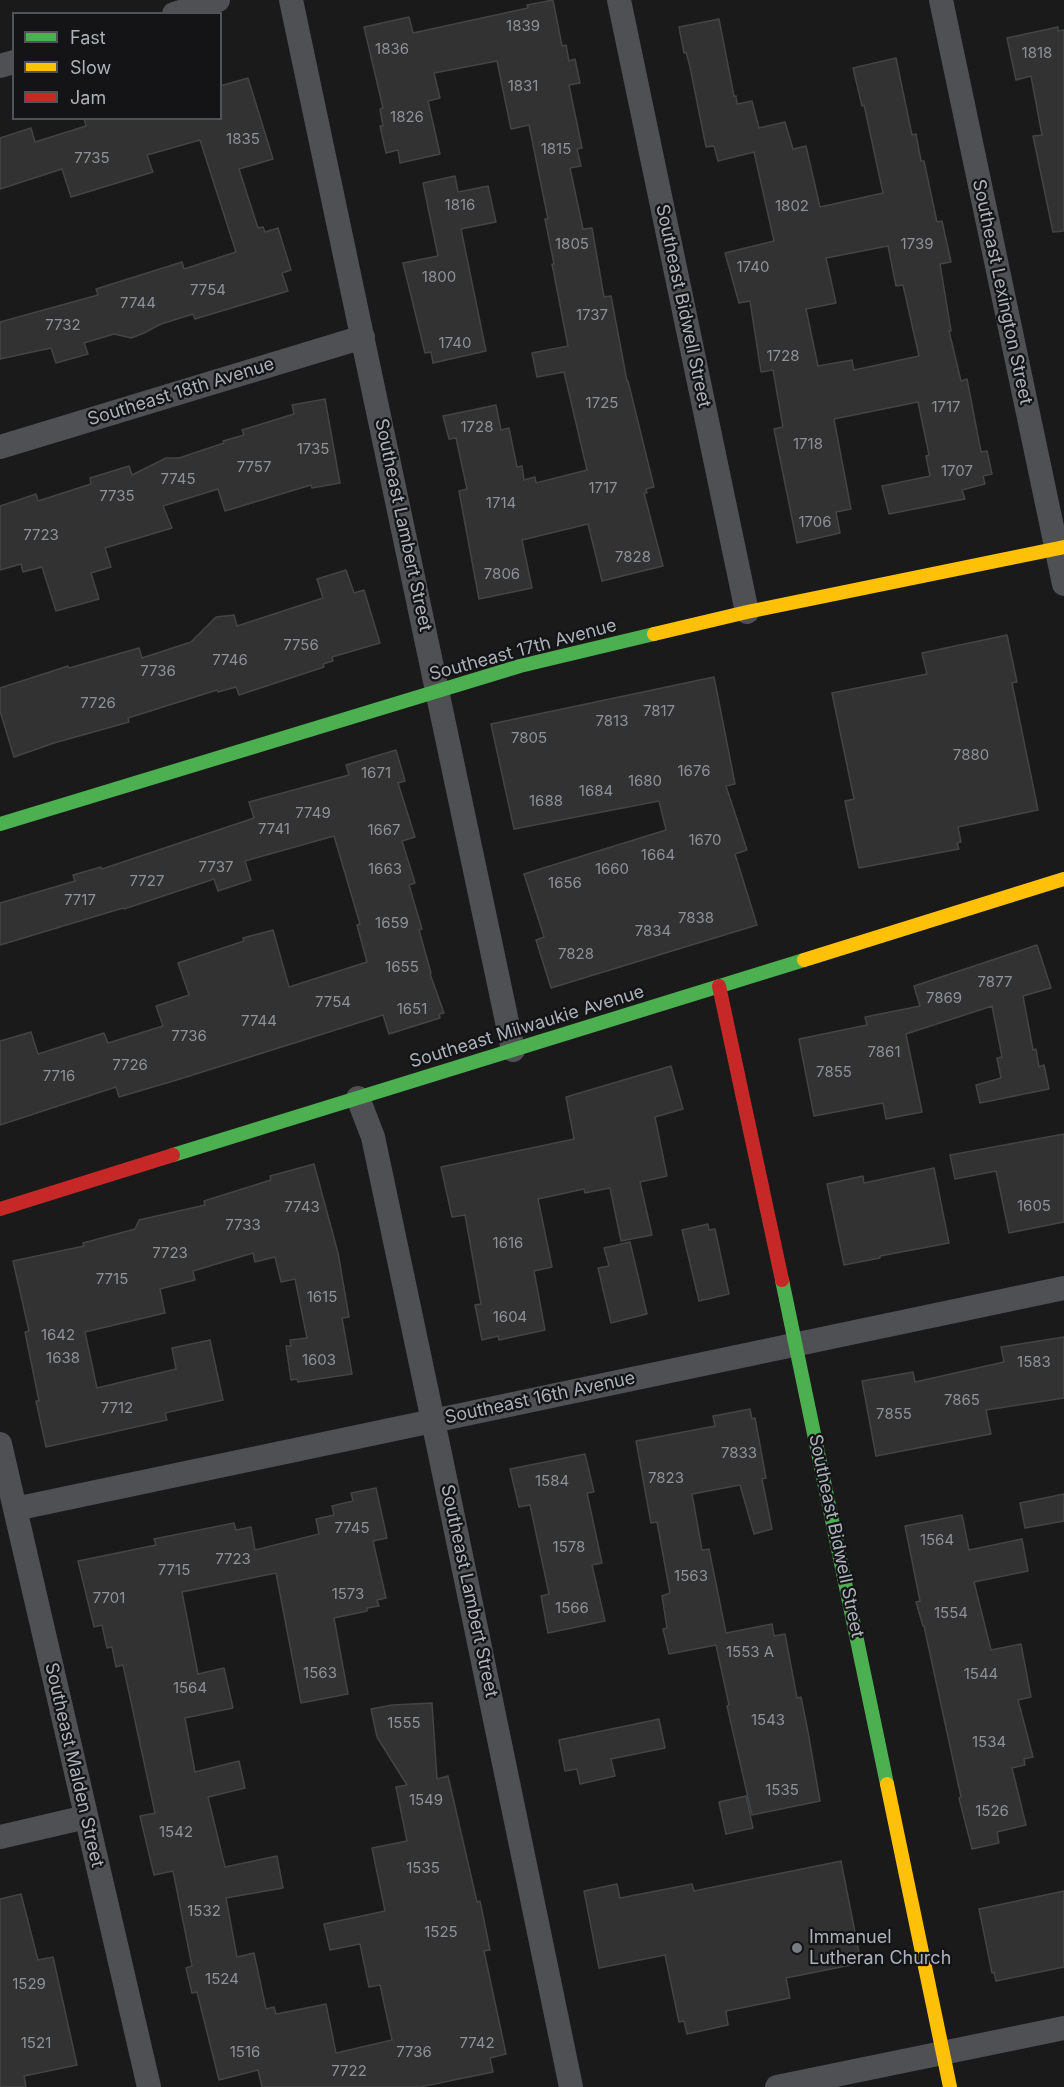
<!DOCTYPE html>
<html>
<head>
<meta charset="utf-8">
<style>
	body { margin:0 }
	#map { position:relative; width:1064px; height:2087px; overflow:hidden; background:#1a1a1a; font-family:Inter,sans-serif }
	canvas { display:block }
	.legend { position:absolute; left:12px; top:12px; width:210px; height:108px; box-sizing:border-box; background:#141416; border:2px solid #505358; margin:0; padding:8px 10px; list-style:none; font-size:18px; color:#abb2bb }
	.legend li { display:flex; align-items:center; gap:12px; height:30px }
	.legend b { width:30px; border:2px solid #505358 }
</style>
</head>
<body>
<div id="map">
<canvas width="1064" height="2087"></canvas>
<ul class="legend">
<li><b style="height:8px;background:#4caf50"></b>Fast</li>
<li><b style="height:8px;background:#ffc107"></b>Slow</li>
<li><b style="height:8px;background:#c62828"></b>Jam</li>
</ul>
</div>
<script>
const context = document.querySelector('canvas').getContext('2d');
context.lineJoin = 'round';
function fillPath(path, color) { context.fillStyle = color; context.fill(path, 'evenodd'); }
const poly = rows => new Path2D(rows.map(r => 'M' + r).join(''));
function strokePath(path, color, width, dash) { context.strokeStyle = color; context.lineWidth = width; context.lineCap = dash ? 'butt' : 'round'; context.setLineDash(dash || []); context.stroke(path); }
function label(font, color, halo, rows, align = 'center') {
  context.font = font + ' Inter,sans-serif'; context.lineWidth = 4.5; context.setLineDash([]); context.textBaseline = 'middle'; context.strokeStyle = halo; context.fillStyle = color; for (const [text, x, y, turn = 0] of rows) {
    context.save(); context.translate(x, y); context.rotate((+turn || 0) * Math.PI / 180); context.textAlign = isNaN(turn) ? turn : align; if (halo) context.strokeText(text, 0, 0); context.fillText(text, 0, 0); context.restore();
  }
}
const building = poly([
	[553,0,562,46,566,45,569,61,575,59,580,83,569,85,582,148,577,149,581,166,570,168,583,229,592,228,604,297,611,296,627,381,628,381,654,487,646,489,647,493,644,493,663,566,602,581,588,524,522,540,532,588,479,599,459,491,467,489,456,438,449,439,443,416,496,405,501,430,509,428,517,467,522,466,524,480,535,477,536,483,587,470,564,372,537,377,532,353,568,346,552,264,554,264,545,219,548,219,529,125,511,129,497,61,434,73,440,98,428,101,440,154,400,163,398,150,386,153,380,126,383,126,380,109,383,108,364,27,409,17,413,33,528,8,527,5,553,0],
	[719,19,734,96,736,96,737,104,752,101,759,128,785,122,793,149,806,146,820,207,883,193,864,105,862,106,853,68,896,58,912,135,916,134,921,161,924,161,937,222,942,221,951,262,940,264,951,331,949,331,961,381,967,379,981,452,987,451,992,474,983,476,985,484,962,490,965,499,889,514,882,486,930,476,926,456,929,455,918,402,834,419,851,509,836,512,840,533,797,543,774,429,783,427,773,370,761,372,750,301,739,303,725,253,774,241,754,152,718,161,714,146,706,147,690,67,686,52,684,53,679,27,719,19],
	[888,246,896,286,903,285,919,356,854,370,852,360,818,366,806,309,836,303,826,258,888,246],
	[1058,27,1058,31,1064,30,1064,231,1053,232,1033,136,1042,135,1031,76,1016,80,1007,38,1058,27],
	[248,78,273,159,239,169,258,228,263,227,265,232,278,228,291,270,282,273,288,291,195,319,193,314,161,324,144,333,131,338,114,334,84,343,88,354,56,363,51,348,0,359,0,322,98,295,96,289,182,262,184,269,236,252,200,140,147,155,153,172,71,197,62,169,0,189,0,138,31,128,35,142,86,126,84,118,220,118,220,86,248,78],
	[455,176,458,192,488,186,496,222,461,229,486,351,433,363,431,352,425,353,403,263,438,256,423,183,455,176],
	[325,399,340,483,312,488,311,485,225,511,218,489,163,506,172,528,105,548,111,567,91,573,99,599,56,611,42,567,23,572,21,564,0,570,0,506,36,494,38,501,91,484,90,478,129,466,132,475,166,458,179,458,224,443,223,441,244,435,242,430,294,414,292,405,325,399],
	[346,570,354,593,364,590,380,643,332,657,333,661,323,664,324,667,239,695,236,687,218,692,217,690,128,718,129,722,54,743,14,757,0,711,0,688,68,666,69,668,139,648,142,658,191,642,216,617,234,615,237,626,323,598,317,579,346,570],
	[1007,635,1017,682,1012,683,1038,810,958,827,961,842,957,843,959,849,859,868,845,801,854,799,832,693,927,674,922,653,1007,635],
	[714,677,735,784,726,786,747,850,735,854,757,925,551,988,536,940,544,937,524,874,666,830,659,801,514,829,491,724,714,677],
	[396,750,405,781,398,783,415,837,402,841,415,883,409,885,422,929,419,930,431,973,430,974,444,1013,439,1014,440,1018,389,1034,383,1015,180,1079,119,1097,116,1087,0,1125,0,1041,31,1032,38,1054,104,1033,108,1043,163,1026,156,1006,189,995,178,963,244,941,243,938,273,930,289,987,367,962,357,925,360,924,334,836,245,861,251,880,218,891,214,879,124,909,123,908,0,945,0,903,75,881,73,875,101,867,102,869,254,818,249,802,349,775,346,765,396,750],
	[1037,945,1051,988,1023,996,1033,1050,1036,1049,1039,1067,1044,1065,1049,1089,980,1103,976,1085,1001,1078,997,1058,1002,1057,992,1006,906,1034,922,1112,886,1119,883,1103,814,1116,799,1039,867,1025,865,1017,920,1006,914,986,1037,945],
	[671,1066,683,1109,655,1117,667,1176,640,1182,652,1235,621,1241,610,1188,585,1193,584,1189,538,1199,552,1267,534,1271,545,1330,499,1340,498,1336,482,1340,475,1305,481,1304,465,1215,452,1217,441,1167,574,1139,566,1097,671,1066],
	[1064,1134,1064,1222,1009,1233,996,1171,955,1179,950,1155,1064,1134],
	[314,1164,338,1253,349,1317,342,1318,352,1374,298,1382,297,1379,291,1380,286,1346,291,1346,290,1340,307,1338,295,1279,281,1282,275,1257,255,1262,253,1253,193,1271,195,1280,160,1289,165,1313,85,1332,97,1388,176,1369,172,1348,210,1340,223,1400,165,1413,167,1420,46,1447,36,1401,39,1401,25,1332,29,1331,13,1261,84,1246,83,1243,135,1229,139,1220,205,1205,204,1201,271,1180,270,1176,314,1164],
	[934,1168,949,1243,880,1256,880,1258,844,1265,827,1184,863,1176,864,1183,934,1168],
	[708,1224,709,1230,715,1229,729,1294,699,1301,682,1230,708,1224],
	[630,1242,647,1314,611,1323,598,1268,609,1266,604,1248,630,1242],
	[1064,1337,1064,1398,986,1410,991,1434,876,1456,862,1381,913,1372,915,1382,1004,1362,1001,1347,1064,1337],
	[750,1409,752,1419,755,1418,766,1478,762,1479,772,1529,754,1534,740,1485,692,1494,702,1550,709,1549,726,1633,772,1624,774,1636,785,1634,797,1698,801,1697,808,1732,820,1801,752,1815,727,1706,729,1705,716,1645,669,1654,663,1629,667,1628,662,1596,670,1593,657,1522,651,1523,636,1441,715,1426,713,1416,750,1409],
	[585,1454,594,1492,587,1493,602,1563,592,1565,605,1621,548,1633,541,1596,549,1594,530,1505,519,1507,510,1469,585,1454],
	[376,1488,387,1538,373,1541,386,1598,377,1600,379,1606,367,1608,367,1611,334,1618,348,1694,301,1703,276,1573,182,1592,198,1674,224,1668,233,1708,185,1718,195,1772,239,1761,245,1788,208,1797,225,1867,277,1856,283,1888,226,1898,237,1957,254,1953,266,2009,274,2007,276,2014,326,2004,336,2053,392,2040,380,1985,369,1987,360,1944,330,1950,324,1924,385,1911,372,1848,407,1841,396,1787,407,1785,377,1737,371,1709,392,1705,432,1703,437,1779,448,1776,477,1902,480,1901,490,1950,484,1951,506,2054,490,2058,493,2072,420,2087,262,2087,258,2070,219,2080,197,1992,192,1993,186,1968,192,1966,173,1871,154,1875,140,1816,155,1813,123,1665,116,1667,112,1647,107,1648,102,1625,94,1627,78,1561,156,1545,154,1539,234,1523,236,1530,251,1527,255,1550,319,1534,316,1519,334,1515,332,1506,353,1501,351,1493,376,1488],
	[1064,1494,1064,1521,1025,1528,1020,1503,1064,1494],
	[962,1515,969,1550,1022,1539,1028,1571,974,1582,991,1650,1021,1644,1031,1697,1018,1700,1033,1757,1024,1759,1025,1765,1012,1768,1026,1825,997,1832,999,1843,972,1849,959,1798,961,1797,924,1626,923,1626,916,1602,920,1601,905,1526,962,1515],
	[659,1719,665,1748,611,1759,615,1776,580,1784,577,1769,565,1771,559,1740,659,1719],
	[746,1796,753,1828,726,1834,719,1802,746,1796],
	[841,1861,861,1963,786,1978,790,1998,726,2011,728,2025,687,2034,684,2021,679,2022,665,1955,599,1968,584,1891,617,1884,620,1898,692,1884,694,1891,841,1861],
	[1064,1891,1064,1967,996,1981,994,1972,992,1973,979,1909,1064,1891],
	[21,1894,38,1960,53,1957,77,2065,24,2076,26,2087,0,2087,0,1899,21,1894]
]);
fillPath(building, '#323232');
strokePath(building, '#424446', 1.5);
strokePath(poly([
	[291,0,513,1050],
	[619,0,747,612],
	[941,0,1064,584],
	[174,14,218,0],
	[0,66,14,62],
	[0,447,363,337],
	[358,1098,373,1137,440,1454,571,2087],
	[0,1444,149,2087],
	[15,1509,1064,1288],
	[0,1837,86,1817],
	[777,2087,1064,2028]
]), '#4e5053', 24);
strokePath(poly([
	[0,824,520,666,654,634],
	[173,1155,804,960],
	[782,1280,887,1784]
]), '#4caf50', 14);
strokePath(poly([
	[654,634,747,612,1064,547],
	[804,960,1064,879],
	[887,1784,950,2087]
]), '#ffc107', 14);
strokePath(poly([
	[719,986,782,1280],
	[0,1209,173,1155]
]), '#c62828', 14);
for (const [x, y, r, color] of [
	[797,1948,6,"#787d83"]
]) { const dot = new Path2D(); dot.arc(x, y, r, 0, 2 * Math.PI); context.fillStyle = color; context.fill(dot); strokePath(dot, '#141416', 2); }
label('15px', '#8d9299', null, [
	["1839",523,26],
	["1836",392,49],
	["1818",1037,53],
	["1831",523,86],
	["1826",407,117],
	["1835",243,139],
	["1815",556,149],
	["7735",92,158],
	["1816",460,205],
	["1802",792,206],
	["1805",572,244],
	["1739",917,244],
	["1740",753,267],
	["1800",439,277],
	["7754",208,290],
	["7744",138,303],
	["1737",592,315],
	["7732",63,325],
	["1740",455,343],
	["1728",783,356],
	["1725",602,403],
	["1717",946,407],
	["1728",477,427],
	["1718",808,444],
	["1735",313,449],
	["7757",254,467],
	["1707",957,471],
	["7745",178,479],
	["1717",603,488],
	["7735",117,496],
	["1714",501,503],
	["1706",815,522],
	["7723",41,535],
	["7828",633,557],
	["7806",502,574],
	["7756",301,645],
	["7746",230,660],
	["7736",158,671],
	["7726",98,703],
	["7817",659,711],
	["7813",612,721],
	["7805",529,738],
	["7880",971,755],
	["1676",694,771],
	["1671",376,773],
	["1680",645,781],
	["1684",596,791],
	["1688",546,801],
	["7749",313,813],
	["7741",274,829],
	["1667",384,830],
	["1670",705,840],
	["1664",658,855],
	["7737",216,867],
	["1663",385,869],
	["1660",612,869],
	["7727",147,881],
	["1656",565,883],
	["7717",80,900],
	["7838",696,918],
	["1659",392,923],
	["7834",653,931],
	["7828",576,954],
	["1655",402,967],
	["7877",995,982],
	["7869",944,998],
	["7754",333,1002],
	["1651",412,1009],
	["7744",259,1021],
	["7736",189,1036],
	["7861",884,1052],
	["7726",130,1065],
	["7855",834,1072],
	["7716",59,1076],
	["1605",1034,1206],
	["7743",302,1207],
	["7733",243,1225],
	["1616",508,1243],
	["7723",170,1253],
	["7715",112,1279],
	["1615",322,1297],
	["1604",510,1317],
	["1642",58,1335],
	["1638",63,1358],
	["1603",319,1360],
	["1583",1034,1362],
	["7865",962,1400],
	["7712",117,1408],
	["7855",894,1414],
	["7833",739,1453],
	["7823",666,1478],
	["1584",552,1481],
	["7745",352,1528],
	["1564",937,1540],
	["1578",569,1547],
	["7723",233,1559],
	["7715",174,1570],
	["1563",691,1576],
	["1573",348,1594],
	["7701",109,1598],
	["1566",572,1608],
	["1554",951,1613],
	["1553 A",750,1652],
	["1563",320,1673],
	["1544",981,1674],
	["1564",190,1688],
	["1543",768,1720],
	["1555",404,1723],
	["1534",989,1742],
	["1535",782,1790],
	["1549",426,1800],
	["1526",992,1811],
	["1542",176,1832],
	["1535",423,1868],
	["1532",204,1911],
	["1525",441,1932],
	["1524",222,1979],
	["1529",29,1984],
	["1521",36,2043],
	["7742",477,2043],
	["1516",245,2052],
	["7736",414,2052],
	["7722",349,2071]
]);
label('18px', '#abb2bb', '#141416', [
	["Southeast Lexington Street",1002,292,78],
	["Southeast Bidwell Street",683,306,78],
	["Southeast 18th Avenue",181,392,-17],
	["Southeast Lambert Street",403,525,78],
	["Southeast 17th Avenue",523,650,-15],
	["Southeast Milwaukie Avenue",527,1027,-17],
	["Southeast 16th Avenue",540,1398,-12],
	["Southeast Bidwell Street",836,1536,78],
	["Southeast Lambert Street",469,1591,78],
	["Southeast Malden Street",74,1765,77]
]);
label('18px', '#abb2bb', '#141416', [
	["Immanuel",809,1938],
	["Lutheran Church",809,1959]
], 'left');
</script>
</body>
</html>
